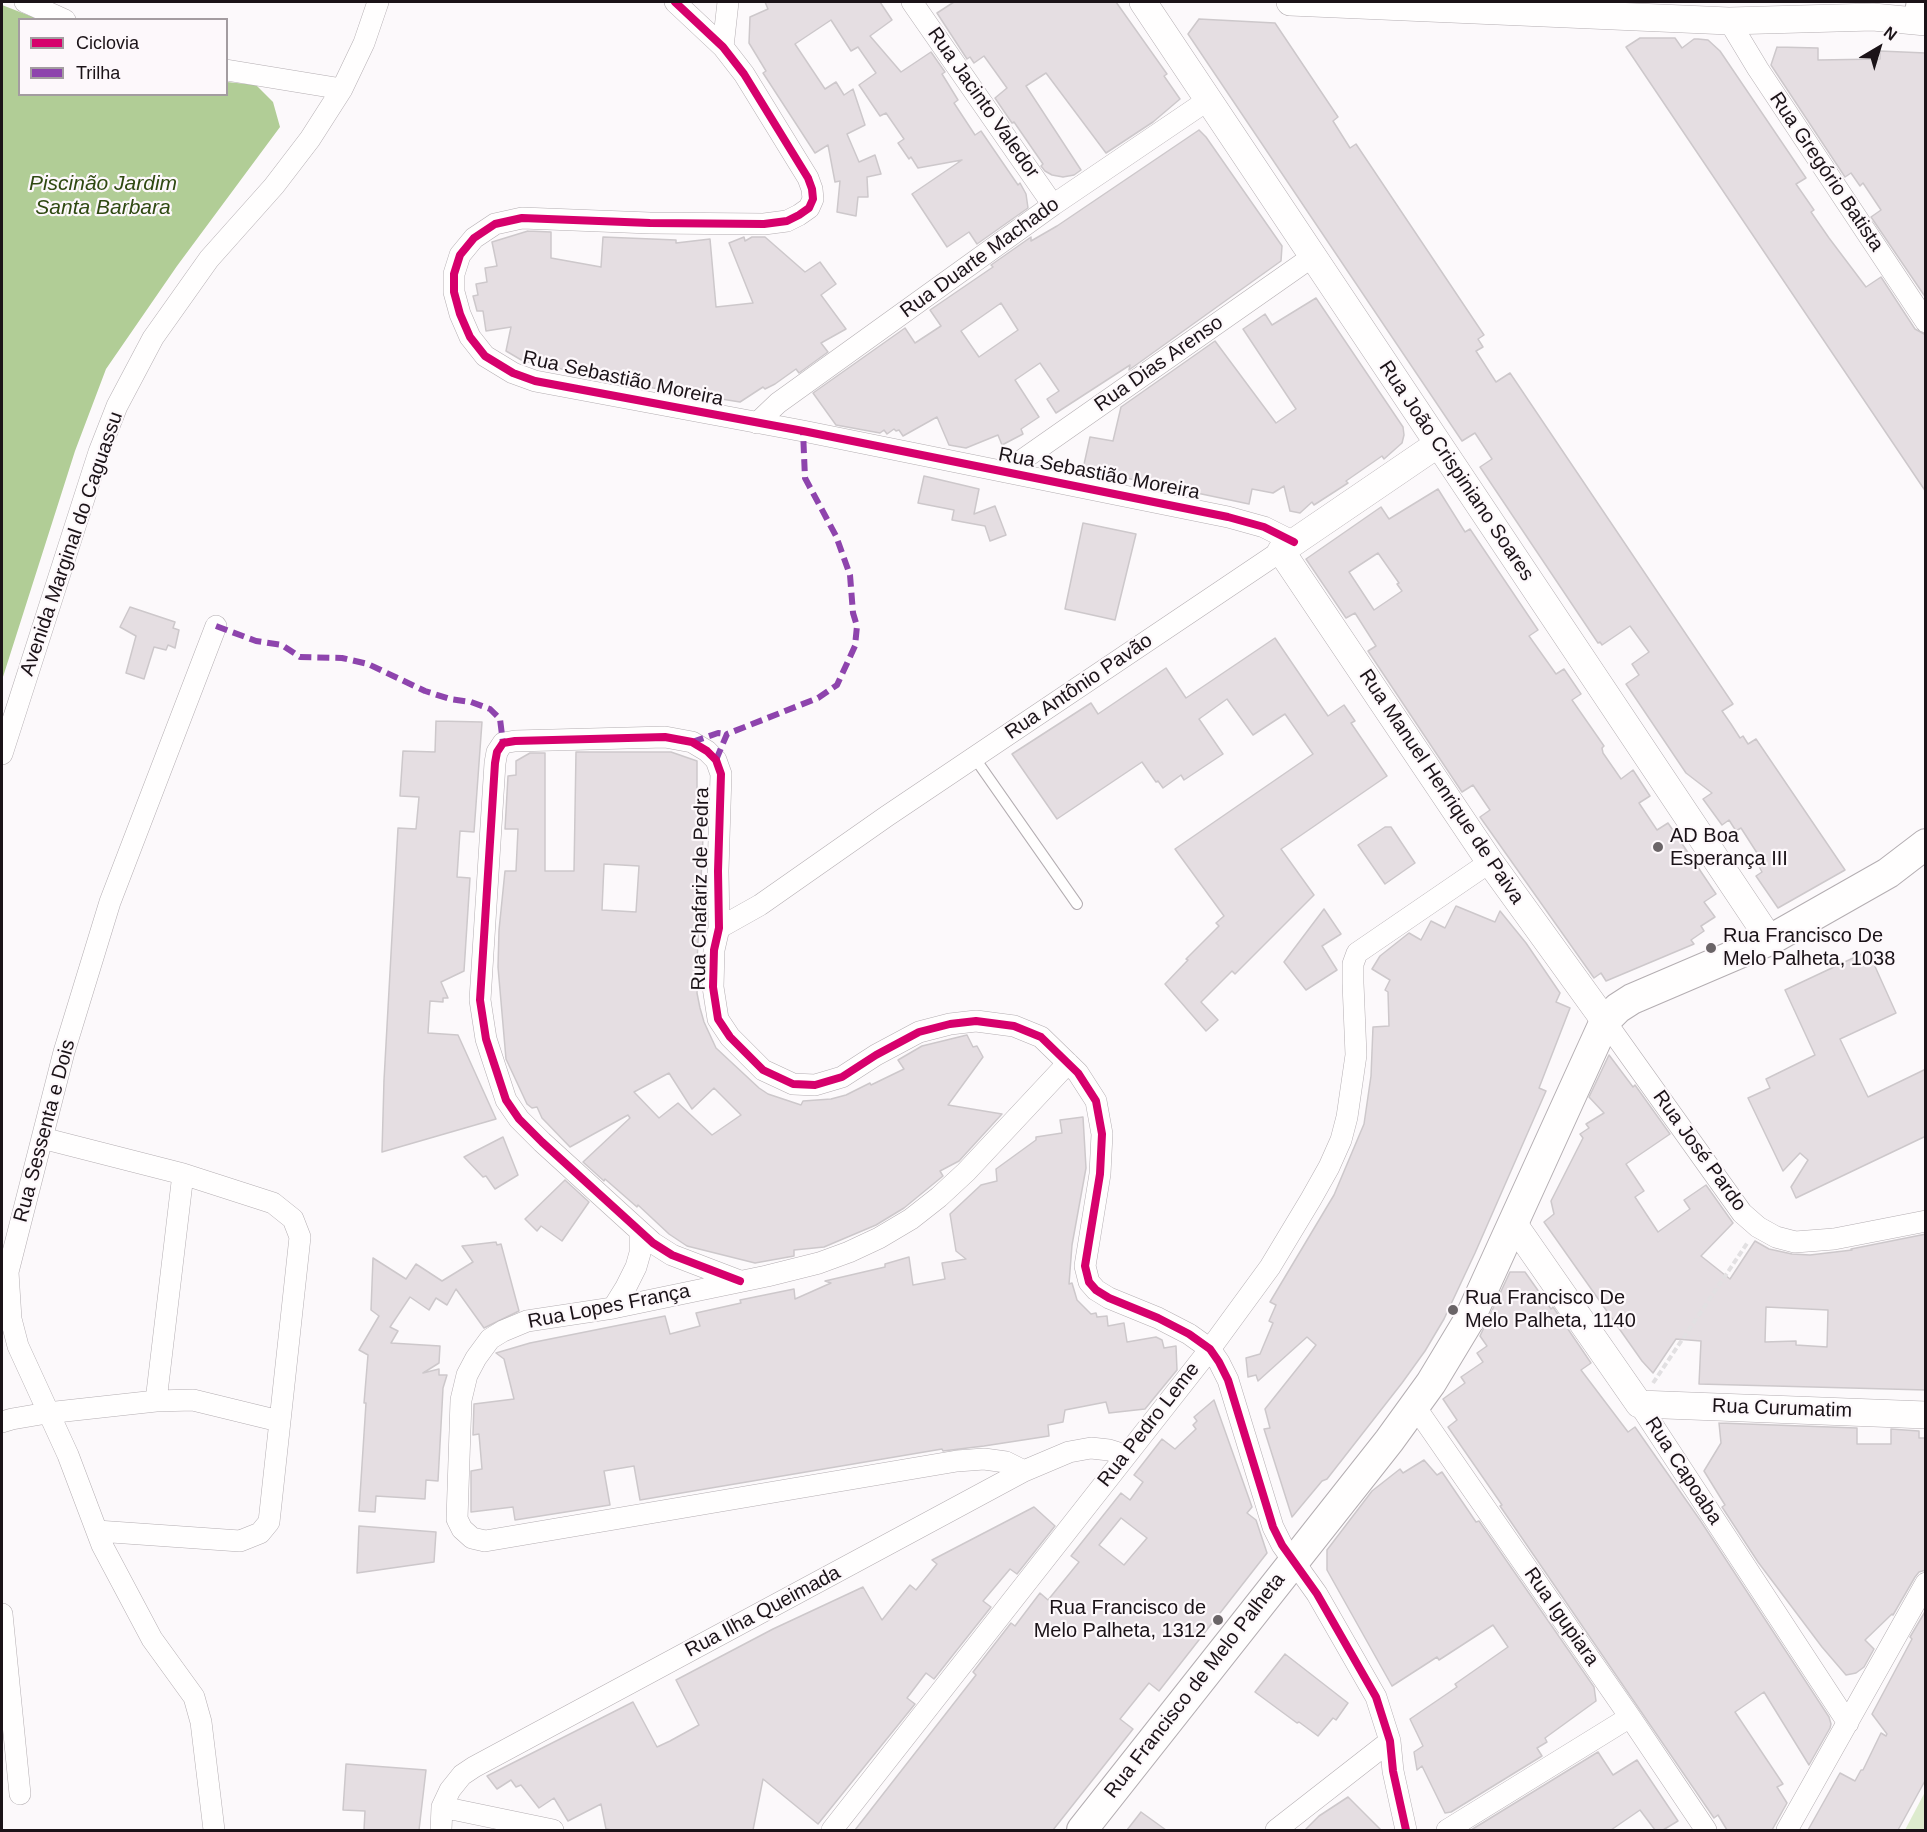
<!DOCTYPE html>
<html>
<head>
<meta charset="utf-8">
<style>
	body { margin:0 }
	#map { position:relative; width:1927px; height:1832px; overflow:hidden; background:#fcf9fb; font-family:Arial,sans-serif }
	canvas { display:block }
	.frame { position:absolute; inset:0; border:3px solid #1b1318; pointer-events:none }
	.legend { position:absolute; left:18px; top:18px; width:210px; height:78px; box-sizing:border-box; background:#fdf8fb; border:2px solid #a39ca0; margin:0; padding:8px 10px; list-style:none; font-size:18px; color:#1b1318 }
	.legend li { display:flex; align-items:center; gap:12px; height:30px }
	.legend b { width:30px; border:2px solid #a39ca0 }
	.north { position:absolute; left:1849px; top:18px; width:60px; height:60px; -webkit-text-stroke:4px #fdf8fb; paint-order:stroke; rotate:38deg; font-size:16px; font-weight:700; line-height:24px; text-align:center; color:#1b1318 }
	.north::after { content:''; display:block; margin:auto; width:21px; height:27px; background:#1b1318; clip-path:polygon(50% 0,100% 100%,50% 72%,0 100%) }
</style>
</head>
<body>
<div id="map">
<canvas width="1927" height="1832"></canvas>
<div class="frame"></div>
<ul class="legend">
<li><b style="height:8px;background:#d6006c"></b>Ciclovia</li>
<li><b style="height:8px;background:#8e44ad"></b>Trilha</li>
</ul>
<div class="north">N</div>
</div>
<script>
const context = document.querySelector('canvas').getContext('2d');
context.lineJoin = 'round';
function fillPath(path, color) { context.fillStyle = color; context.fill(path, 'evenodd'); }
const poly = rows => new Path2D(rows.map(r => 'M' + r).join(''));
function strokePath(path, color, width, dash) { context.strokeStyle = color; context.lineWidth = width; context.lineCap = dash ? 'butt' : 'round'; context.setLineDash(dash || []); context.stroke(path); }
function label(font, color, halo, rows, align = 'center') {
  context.font = font + ' Arial,sans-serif'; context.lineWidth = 4.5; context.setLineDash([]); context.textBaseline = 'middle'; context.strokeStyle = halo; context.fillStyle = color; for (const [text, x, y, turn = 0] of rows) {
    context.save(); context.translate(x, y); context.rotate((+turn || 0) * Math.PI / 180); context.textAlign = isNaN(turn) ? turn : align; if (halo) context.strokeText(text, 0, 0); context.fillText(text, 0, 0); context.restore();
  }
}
fillPath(poly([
	[1925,1792,1925,1830,1905,1830]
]), '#ddebce');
fillPath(poly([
	[2,5,38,19,20,20,20,94,226,94,227,82,256,85,273,102,280,127,177,266,106,369,75,451,2,680]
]), '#b1cd96');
const building = poly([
	[765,2,880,2,892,20,870,36,901,72,931,52,945,72,942,74,958,100,954,103,975,135,981,131,1018,185,1020,183,1026,194,1028,208,977,244,969,232,947,247,912,194,962,160,918,168,911,157,909,159,898,143,904,139,886,113,880,116,859,85,876,73,858,47,851,51,831,20,795,44,825,89,836,82,844,95,853,89,865,125,847,134,859,162,875,155,881,174,867,177,868,197,858,197,856,216,837,212,840,181,835,182,828,145,815,153,763,73,766,71,749,43,750,17,768,9,765,2],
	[954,2,1116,2,1167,74,1164,76,1180,99,1153,122,1106,153,1046,73,1026,86,1081,170,1074,175,1063,177,1052,175,1045,171,1041,166,1043,164,1014,122,1012,123,995,98,1007,88,984,56,974,63,970,57,967,59,937,13,954,2],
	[1199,19,1275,23,1338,117,1333,121,1350,148,1356,144,1484,335,1478,339,1483,347,1476,351,1496,382,1510,373,1733,704,1722,711,1731,724,1740,738,1743,736,1748,744,1756,739,1845,870,1778,908,1756,876,1762,872,1755,859,1759,856,1741,828,1736,831,1729,820,1722,825,1703,799,1712,793,1686,773,1626,684,1639,675,1632,664,1649,652,1630,626,1602,645,1600,642,1598,643,1480,467,1492,459,1475,433,1462,441,1188,34,1199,19],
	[1640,38,1675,38,1682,48,1694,39,1698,39,1708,40,1720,51,1806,178,1796,184,1814,210,1811,212,1829,238,1866,287,1881,277,1915,329,1926,335,1926,492,1626,47,1640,38],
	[1777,47,1818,48,1818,60,1880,59,1880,51,1926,53,1926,298,1871,217,1881,210,1863,183,1860,186,1851,173,1845,177,1771,65,1777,47],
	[1199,130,1206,137,1282,246,1281,261,1129,370,1130,365,1056,413,1047,399,1059,391,1040,363,1015,380,1039,417,1021,429,1023,434,1002,445,998,435,966,448,949,445,937,417,903,436,899,430,896,431,894,429,887,434,884,430,880,433,836,425,813,393,905,328,915,343,941,326,930,310,993,267,991,265,1031,237,1031,241,1057,226,1199,130],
	[1001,303,1018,330,979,357,961,331,1001,303],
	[528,231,551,232,551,258,601,267,603,237,676,240,676,243,710,239,716,307,753,303,729,243,744,237,745,241,752,237,765,237,805,272,820,262,836,284,821,295,846,329,821,343,828,352,799,373,796,369,775,384,765,389,763,387,740,402,653,388,523,361,506,351,511,327,486,331,483,311,477,311,473,296,478,295,476,284,487,282,485,268,497,266,492,242,528,231],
	[1316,298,1403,427,1404,435,1402,443,1384,459,1382,456,1346,481,1348,483,1314,505,1312,502,1300,513,1290,511,1284,486,1273,493,1252,489,1249,504,1083,469,1090,437,1113,441,1121,407,1215,341,1276,423,1296,409,1243,329,1265,314,1272,325,1316,298],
	[924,476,979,489,974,514,995,506,1006,535,990,541,985,526,952,520,954,510,918,503,924,476],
	[1438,489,1465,532,1470,529,1538,630,1529,636,1556,674,1564,669,1581,694,1572,700,1604,746,1602,748,1603,753,1621,779,1633,770,1650,796,1639,803,1657,830,1668,823,1716,894,1704,902,1715,917,1701,926,1704,931,1691,940,1694,944,1606,981,1601,973,1594,978,1480,817,1490,810,1473,785,1462,792,1368,651,1376,646,1355,613,1346,618,1306,559,1381,507,1389,519,1438,489],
	[1378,553,1399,583,1397,584,1402,591,1374,610,1349,572,1378,553],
	[1083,523,1136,534,1115,620,1065,609,1083,523],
	[130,607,175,622,173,628,179,630,175,648,168,645,166,650,154,647,144,679,126,673,136,636,120,627,130,607],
	[1275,638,1328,716,1344,705,1355,721,1351,723,1387,776,1281,849,1314,895,1235,974,1232,971,1201,1002,1218,1020,1206,1031,1165,984,1188,960,1186,959,1219,926,1216,923,1224,916,1175,849,1313,754,1285,714,1253,735,1227,699,1199,719,1223,754,1184,780,1181,775,1163,788,1158,781,1156,782,1142,762,1057,819,1012,754,1091,703,1098,714,1166,668,1186,698,1275,638],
	[436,721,482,722,474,832,460,831,457,877,470,878,464,971,441,982,448,998,443,998,443,1002,430,1001,428,1033,458,1035,496,1119,382,1152,384,1080,398,828,416,829,419,797,400,796,403,751,435,752,436,721],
	[576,752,671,752,697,761,697,795,705,796,697,963,699,963,697,993,700,1008,704,1022,716,1048,759,1088,768,1094,801,1105,803,1101,831,1099,846,1095,870,1083,871,1085,904,1069,898,1060,922,1046,967,1035,973,1047,977,1046,983,1057,948,1105,1002,1114,959,1161,940,1171,943,1176,904,1208,876,1225,824,1247,794,1250,794,1256,755,1263,687,1246,669,1234,638,1205,637,1207,605,1179,604,1181,583,1162,630,1118,628,1115,570,1147,542,1118,537,1107,532,1108,527,1104,506,1059,498,967,499,930,505,871,516,871,518,829,505,829,508,776,516,775,516,761,530,753,545,753,545,871,574,871,576,752],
	[604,864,639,866,636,912,602,910,604,864],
	[669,1073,692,1109,714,1088,741,1115,712,1135,678,1103,659,1118,634,1092,669,1073],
	[1385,827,1391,827,1415,863,1385,884,1358,845,1385,827],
	[1456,906,1495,922,1500,911,1526,943,1560,993,1556,1002,1570,1008,1539,1088,1546,1091,1475,1253,1444,1319,1425,1351,1402,1383,1327,1479,1322,1481,1292,1517,1264,1429,1270,1428,1265,1409,1316,1345,1307,1337,1258,1381,1256,1375,1248,1377,1246,1358,1260,1354,1273,1323,1269,1321,1276,1305,1270,1302,1334,1195,1364,1124,1371,1076,1373,1027,1389,1026,1388,992,1385,990,1390,980,1372,969,1380,956,1409,933,1421,940,1431,921,1445,928,1456,906],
	[1324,909,1341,934,1322,946,1337,970,1306,990,1284,962,1324,909],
	[1868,951,1896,1013,1840,1039,1868,1097,1926,1069,1926,1136,1796,1198,1791,1187,1808,1160,1800,1153,1783,1171,1748,1098,1770,1088,1766,1079,1815,1055,1785,990,1868,951],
	[1609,1055,1633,1087,1635,1085,1670,1134,1626,1164,1644,1191,1635,1197,1658,1232,1690,1209,1684,1200,1706,1185,1733,1223,1701,1256,1730,1279,1755,1241,1769,1249,1792,1254,1810,1255,1852,1250,1851,1249,1926,1234,1926,1390,1699,1384,1701,1341,1676,1339,1653,1373,1642,1361,1544,1222,1554,1214,1551,1201,1583,1138,1580,1134,1589,1128,1586,1124,1604,1113,1589,1097,1609,1055],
	[1766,1307,1828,1310,1827,1347,1796,1345,1796,1341,1765,1342,1766,1307],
	[1083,1117,1086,1168,1072,1245,1069,1284,1072,1283,1077,1300,1091,1314,1096,1313,1097,1317,1107,1316,1108,1326,1124,1323,1127,1342,1156,1337,1162,1340,1164,1348,1176,1346,1177,1370,1145,1409,1109,1413,1106,1402,1065,1410,1063,1422,1048,1425,1049,1436,984,1446,943,1451,942,1449,640,1500,634,1466,604,1471,610,1505,515,1520,513,1507,471,1512,471,1471,482,1469,479,1434,473,1435,474,1404,514,1399,504,1359,496,1353,530,1343,665,1316,670,1334,700,1326,696,1313,741,1303,740,1300,794,1289,795,1299,831,1283,825,1281,885,1267,885,1264,909,1257,913,1285,945,1279,942,1263,966,1259,956,1251,950,1214,981,1185,997,1181,996,1169,1036,1140,1036,1137,1062,1133,1060,1120,1083,1117],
	[503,1137,518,1175,495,1189,486,1176,483,1177,464,1157,503,1137],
	[565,1180,589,1202,562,1241,541,1226,537,1231,525,1219,565,1180],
	[496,1242,497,1245,501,1244,519,1311,484,1328,456,1289,447,1305,436,1298,429,1310,410,1297,390,1327,398,1331,391,1343,440,1346,439,1363,423,1373,439,1369,439,1375,447,1375,443,1388,442,1407,438,1481,426,1480,425,1499,376,1496,375,1512,359,1511,366,1403,364,1403,368,1355,359,1350,379,1316,371,1310,373,1258,406,1279,416,1264,442,1281,473,1262,462,1246,496,1242],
	[1510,1272,1525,1272,1551,1309,1553,1307,1591,1363,1581,1370,1628,1432,1635,1427,1700,1520,1829,1717,1831,1724,1830,1728,1809,1765,1764,1692,1735,1712,1783,1784,1777,1787,1787,1803,1772,1830,1727,1830,1718,1815,1714,1818,1500,1506,1502,1505,1448,1427,1457,1420,1443,1399,1465,1383,1461,1377,1483,1362,1477,1353,1487,1346,1480,1336,1510,1272],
	[1214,1400,1252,1507,1247,1513,1256,1520,1267,1553,1159,1691,1149,1683,1120,1719,1133,1729,1053,1830,855,1830,976,1675,973,1672,1011,1623,1015,1626,1040,1593,1048,1600,1079,1562,1071,1556,1121,1493,1130,1500,1143,1482,1134,1475,1162,1439,1175,1449,1196,1429,1193,1425,1197,1421,1194,1417,1214,1400],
	[1121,1518,1147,1538,1124,1565,1099,1545,1121,1518],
	[1719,1423,1857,1428,1857,1444,1891,1444,1891,1429,1919,1431,1919,1438,1926,1438,1926,1570,1919,1572,1915,1577,1893,1615,1892,1614,1865,1640,1874,1649,1864,1667,1856,1673,1846,1675,1822,1647,1758,1562,1722,1507,1725,1505,1704,1471,1721,1443,1719,1423],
	[1424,1460,1437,1475,1442,1472,1476,1522,1479,1521,1594,1687,1596,1701,1545,1738,1547,1742,1537,1748,1542,1756,1451,1812,1445,1813,1422,1766,1417,1770,1414,1752,1423,1746,1410,1719,1457,1687,1455,1684,1508,1647,1493,1625,1439,1660,1437,1657,1392,1686,1327,1570,1327,1550,1372,1491,1400,1469,1403,1473,1424,1460],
	[1034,1507,1055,1526,1017,1574,1010,1569,983,1601,991,1607,934,1679,926,1673,907,1698,915,1704,818,1824,763,1779,753,1830,612,1830,606,1829,601,1804,568,1821,554,1798,539,1808,521,1785,516,1787,511,1780,497,1789,487,1776,633,1702,657,1747,670,1741,699,1725,676,1680,773,1629,863,1587,882,1620,910,1585,916,1590,937,1564,932,1560,1034,1507],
	[359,1526,436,1532,434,1562,357,1573,359,1526],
	[1926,1610,1926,1779,1898,1830,1808,1830,1840,1773,1855,1781,1861,1770,1863,1770,1881,1733,1886,1736,1887,1734,1872,1714,1912,1639,1910,1637,1926,1610],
	[1285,1654,1348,1703,1336,1720,1333,1718,1318,1736,1299,1722,1297,1723,1255,1692,1285,1654],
	[1598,1752,1613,1775,1637,1760,1678,1821,1663,1830,1655,1830,1640,1810,1611,1830,1471,1830,1598,1752],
	[346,1764,426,1770,419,1830,364,1830,365,1811,343,1810,346,1764],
	[1348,1797,1381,1830,1305,1830,1319,1816,1348,1797],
	[1141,1812,1166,1830,1127,1830,1141,1812]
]);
fillPath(building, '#e5dee2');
strokePath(building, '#cdc8cb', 1.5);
const service = poly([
	[974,757,1077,904]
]);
const minor = poly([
	[25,2,65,20],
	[675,2,723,47,744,74,808,178,812,189,813,199,809,208,799,215,787,221,764,224,650,223,522,218,495,224,474,238,460,255,454,274,454,292,460,314,470,337,485,356,513,373,535,381,803,431,1228,517,1264,527,1294,542],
	[912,2,1053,205],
	[1729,21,1758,69,1926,322],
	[723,47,728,2],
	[226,70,342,89],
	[757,423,778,403,1053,205,1208,100],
	[1005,472,1312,257],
	[2,754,99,452,117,406,153,338,209,259,274,186,310,139,342,89,364,43,378,2],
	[719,928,760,905,887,816,1281,551],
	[1605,1021,1742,1213,1758,1227,1776,1237,1795,1242,1834,1239,1926,1221],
	[42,1138,183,1174,156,1401],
	[740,1281,672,1255,653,1243,542,1142,519,1119,506,1100,486,1039,480,1000,495,763,497,752,503,743,515,741,665,737,692,742,707,751,716,760,721,774,718,871,719,928,714,950,713,987,718,1019,730,1037,763,1070,793,1084,815,1085,842,1077,876,1055,919,1032,950,1024,976,1021,1014,1026,1041,1037,1078,1073,1096,1101,1102,1134,1100,1174,1085,1266,1089,1282,1096,1290,1109,1298,1158,1318,1189,1334,1210,1349,1219,1362,1228,1380,1273,1527,1282,1545,1317,1594,1376,1697,1390,1741,1393,1771,1406,1830],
	[613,1308,626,1287,636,1267,640,1253,640,1232],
	[1639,1404,1848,1723],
	[1414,1405,1630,1717,1706,1830],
	[2,1422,12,1419,47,1413,156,1401,193,1400,279,1421],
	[1024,1471,1006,1462,984,1459,957,1461,485,1541,472,1538,462,1529,457,1519,461,1400,467,1375,476,1358,490,1339,503,1331,527,1321,613,1308,767,1276,819,1263,849,1252,879,1238,911,1219,939,1197,966,1172,1068,1063],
	[97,1531,240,1541,260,1533,269,1522,300,1237,293,1219,273,1203,183,1174],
	[2,1614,20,1794],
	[442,1807,553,1830],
	[214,1830,201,1722,194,1697,152,1639,102,1545,68,1455,18,1346,11,1319,8,1272,64,1052,110,902,216,626],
	[441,1830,442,1807,450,1790,462,1775,474,1767,1024,1471,1069,1452,1091,1448,1109,1450,1125,1455],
	[832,1830,1210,1349,1270,1267,1311,1199,1329,1167,1341,1140,1347,1117,1356,1055,1353,983,1353,964,1357,953,1490,862],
	[1276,1830,1390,1741],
	[1447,1830,1630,1717],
	[1787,1830,1926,1583]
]);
const tertiary = poly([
	[1143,2,1770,940],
	[1290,2,1729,21,1873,17,1926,22],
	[1438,444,1281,551,1490,862,1605,1021],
	[1513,1223,1639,1404,1926,1415]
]);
const secondary = poly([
	[1922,2,1921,7,1926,20],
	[1082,1830,1389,1441,1431,1383,1469,1320,1605,1021,1618,1008,1632,999,1770,940,1888,873,1926,844]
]);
strokePath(service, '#b4aeb2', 12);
strokePath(minor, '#b4aeb2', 22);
strokePath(tertiary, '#b4aeb2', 28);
strokePath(secondary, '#b4aeb2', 32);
strokePath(poly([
	[1653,1383,1748,1242]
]), '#e2e0e2', 4, [6, 3]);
strokePath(service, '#fffefe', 10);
strokePath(minor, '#fffefe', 21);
strokePath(tertiary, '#fffefe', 27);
strokePath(secondary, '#fffefe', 30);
strokePath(poly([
	[216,626,256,641,282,645,300,657,342,658,368,664,425,691,450,699,471,702,490,709,500,719,503,743],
	[692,742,718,733,727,734],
	[716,760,727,734,818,698,837,685,855,646,857,626,853,613,850,575,836,536,805,478,803,431]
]), '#8e44ad', 6, [12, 6]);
strokePath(poly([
	[675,2,723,47,744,74,808,178,812,189,813,199,809,208,799,215,787,221,764,224,650,223,522,218,495,224,474,238,460,255,454,274,454,292,460,314,470,337,485,356,513,373,535,381,803,431,1228,517,1264,527,1294,542],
	[740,1281,672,1255,653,1243,542,1142,519,1119,506,1100,486,1039,480,1000,495,763,497,752,503,743,515,741,665,737,692,742,707,751,716,760,721,774,718,871,719,928,714,950,713,987,718,1019,730,1037,763,1070,793,1084,815,1085,842,1077,876,1055,919,1032,950,1024,976,1021,1014,1026,1041,1037,1078,1073,1096,1101,1102,1134,1100,1174,1085,1266,1089,1282,1096,1290,1109,1298,1158,1318,1189,1334,1210,1349,1219,1362,1228,1380,1273,1527,1282,1545,1317,1594,1376,1697,1390,1741,1393,1771,1406,1830]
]), '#d6006c', 8);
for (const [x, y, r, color] of [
	[1658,847,6,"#6a6467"],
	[1711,948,6,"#6a6467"],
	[1453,1310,6,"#6a6467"],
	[1218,1620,6,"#6a6467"]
]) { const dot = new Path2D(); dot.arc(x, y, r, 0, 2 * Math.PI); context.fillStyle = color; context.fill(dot); strokePath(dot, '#fdf8fb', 2); }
label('20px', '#1b1318', '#fdf8fb', [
	["Rua Jacinto Valedor",983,103,55],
	["Rua Gregório Batista",1826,172,56],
	["Rua Duarte Machado",980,258,-36],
	["Rua Dias Arenso",1159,364,-35],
	["Rua Sebastião Moreira",623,379,12],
	["Rua João Crispiniano Soares",1456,471,56],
	["Rua Sebastião Moreira",1099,474,11],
	["Avenida Marginal do Caguassu",72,544,-71],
	["Rua Antônio Pavão",1079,687,-34],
	["Rua Manuel Henrique de Paiva",1441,787,56],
	["Rua Chafariz de Pedra",701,889,-89],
	["Rua Sessenta e Dois",45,1131,-75],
	["Rua José Pardo",1699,1151,54],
	["Rua Lopes França",609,1307,-11],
	["Rua Curumatim",1782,1409,2],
	["Rua Pedro Leme",1149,1425,-52],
	["Rua Capoaba",1683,1471,57],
	["Rua Ilha Queimada",763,1612,-28],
	["Rua Igupiara",1561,1617,55],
	["Rua Francisco de Melo Palheta",1195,1686,-52]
]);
label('20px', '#1b1318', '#fdf8fb', [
	["AD Boa",1670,836],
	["Esperança III",1670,859],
	["Rua Francisco De",1723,936],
	["Melo Palheta, 1038",1723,959],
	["Rua Francisco De",1465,1298],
	["Melo Palheta, 1140",1465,1321],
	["Rua Francisco de",1206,1608,"right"],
	["Melo Palheta, 1312",1206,1631,"right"]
], 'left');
label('italic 21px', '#2f4911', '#fdf8fb', [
	["Piscinão Jardim",103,184],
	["Santa Barbara",103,208]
]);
</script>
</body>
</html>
